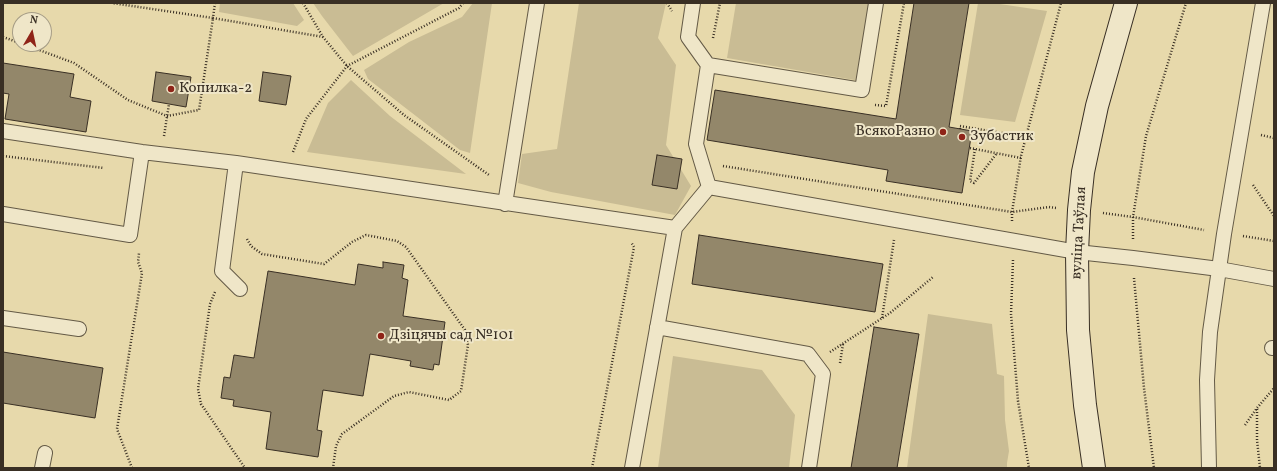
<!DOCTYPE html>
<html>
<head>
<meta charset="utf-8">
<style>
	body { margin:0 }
	#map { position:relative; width:1277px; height:471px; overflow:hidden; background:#e7d9ab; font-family:Vollkorn,serif }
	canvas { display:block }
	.frame { position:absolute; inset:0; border:4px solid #392f24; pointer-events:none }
	.north { position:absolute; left:12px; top:12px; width:40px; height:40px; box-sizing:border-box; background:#efe6c8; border:1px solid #a69d86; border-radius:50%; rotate:9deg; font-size:11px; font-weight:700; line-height:16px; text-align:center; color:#392f24 }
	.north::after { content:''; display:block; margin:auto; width:14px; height:18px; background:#8f2418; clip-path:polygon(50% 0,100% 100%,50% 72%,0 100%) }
</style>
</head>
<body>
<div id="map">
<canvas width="1277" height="471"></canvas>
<div class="frame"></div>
<div class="north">N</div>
</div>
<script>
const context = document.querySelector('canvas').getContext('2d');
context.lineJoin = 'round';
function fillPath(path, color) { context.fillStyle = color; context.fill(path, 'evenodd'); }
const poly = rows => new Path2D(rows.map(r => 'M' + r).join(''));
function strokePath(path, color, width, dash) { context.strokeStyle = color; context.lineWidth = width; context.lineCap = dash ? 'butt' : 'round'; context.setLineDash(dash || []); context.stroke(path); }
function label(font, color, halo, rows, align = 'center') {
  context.font = font + ' Vollkorn,serif'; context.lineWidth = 4; context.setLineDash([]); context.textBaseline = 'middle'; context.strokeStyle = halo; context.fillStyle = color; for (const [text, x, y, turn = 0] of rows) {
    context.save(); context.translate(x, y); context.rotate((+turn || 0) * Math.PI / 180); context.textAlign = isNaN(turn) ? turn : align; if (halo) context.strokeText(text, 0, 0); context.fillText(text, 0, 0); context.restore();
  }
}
fillPath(poly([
	[220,3,293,3,304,20,297,26,219,12],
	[313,3,444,3,353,56,322,16],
	[473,3,492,3,470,153,460,150,368,79,364,70,409,42,462,17],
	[579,3,666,3,658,38,676,65,666,145,691,186,675,215,551,192,518,183,522,154,557,149],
	[736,3,873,3,860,81,727,58],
	[978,3,993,3,1047,11,1015,122,960,115],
	[351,80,390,116,466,174,307,152,328,103],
	[928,314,992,324,997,374,1004,376,1005,420,1009,451,1007,463,1007,468,907,468],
	[673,356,762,370,795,415,789,468,658,468]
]), '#c9bc94');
const building = poly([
	[914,3,969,3,949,127,972,131,962,193,886,181,888,170,707,140,715,90,896,119,914,3],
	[3,63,74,74,70,97,91,101,86,132,5,119,9,94,3,93,3,63],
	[156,72,191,77,186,107,152,101,156,72],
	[263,72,291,76,286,105,259,101,263,72],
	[657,155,682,159,677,189,652,185,657,155],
	[699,235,883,264,875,312,692,284,699,235],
	[383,262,404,265,402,278,408,280,403,316,445,322,439,365,434,364,433,370,410,366,411,361,370,354,363,396,323,390,317,430,322,431,318,457,266,449,271,412,233,406,234,400,221,398,224,377,230,378,234,355,254,358,268,271,355,285,358,264,383,268,383,262],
	[874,327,919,334,897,468,851,468,874,327],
	[3,352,103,368,95,418,3,403,3,352]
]);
fillPath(building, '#93876a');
strokePath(building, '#392f24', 1);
const lane = poly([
	[693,3,688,37,708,65,696,144,709,187],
	[708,65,862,90,876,3],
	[3,131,142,152,236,163,675,228],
	[236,163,222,271,240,289],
	[505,204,537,3],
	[3,214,130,235,142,152],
	[3,318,79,329],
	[657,327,808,354,823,374,809,468],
	[1272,348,1274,348],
	[42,468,45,453],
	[632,468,675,228,709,187,1077,252,1133,258,1219,269,1274,279],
	[1209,468,1207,380,1210,332,1224,234,1263,3]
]);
const secondary = poly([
	[1094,468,1085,405,1078,330,1077,252,1079,210,1083,172,1097,106,1126,3]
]);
strokePath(lane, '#645a46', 16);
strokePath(secondary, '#392f24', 24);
strokePath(poly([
	[215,3,213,18,323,37],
	[303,3,323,37,347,66,404,115,489,175],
	[667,3,672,11],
	[3,37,20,43],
	[713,38,720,3],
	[23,44,74,63,128,100,167,116,199,110,213,18,112,3],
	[875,105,886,106,904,3],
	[960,129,960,126,1026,137],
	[1261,135,1274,138],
	[164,136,169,104],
	[970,148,1021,158],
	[975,149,970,181,974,183,997,153],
	[293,152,306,119,347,66,459,8,463,3],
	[3,156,104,168],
	[723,166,1012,212,1049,207,1056,208],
	[1253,185,1274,216],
	[1103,213,1133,217,1204,230],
	[1012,221,1012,212,1021,156,1061,3],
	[1243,236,1274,241],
	[247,239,251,246,262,254,324,264,352,242,366,235,397,241,406,247,465,330,468,345,461,391,449,400,409,392,394,396,342,434,336,446,333,468],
	[1133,239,1133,217,1146,136,1186,3],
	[1013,260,1011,314,1018,401,1029,468],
	[1134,278,1144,388,1154,468],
	[215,292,210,304,198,389,201,404,245,468],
	[882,318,894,240],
	[830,352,890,313,933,277],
	[840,363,843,344],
	[1257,409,1257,440,1260,468],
	[1245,425,1257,408,1274,388],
	[132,468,117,429,142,273,138,262,139,253],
	[592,468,634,247,631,242]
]), '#392f24', 2.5, [1, 2]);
strokePath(lane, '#efe6c8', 14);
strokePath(secondary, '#efe6c8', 22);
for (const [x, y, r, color] of [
	[171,89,4,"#8f2418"],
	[943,132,4,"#8f2418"],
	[962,137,4,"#8f2418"],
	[381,336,4,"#8f2418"]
]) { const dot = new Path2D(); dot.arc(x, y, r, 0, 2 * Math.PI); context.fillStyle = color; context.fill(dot); strokePath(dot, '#efe6c8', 1.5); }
label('15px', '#392f24', '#efe6c8', [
	["Копилка-2",179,89],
	["ВсякоРазно",935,132,"right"],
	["Зубастик",970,137],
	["Дзіцячы сад №101",389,336]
], 'left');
label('15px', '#392f24', '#efe6c8', [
	["вуліца Таўлая",1080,233,-87]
]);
</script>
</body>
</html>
